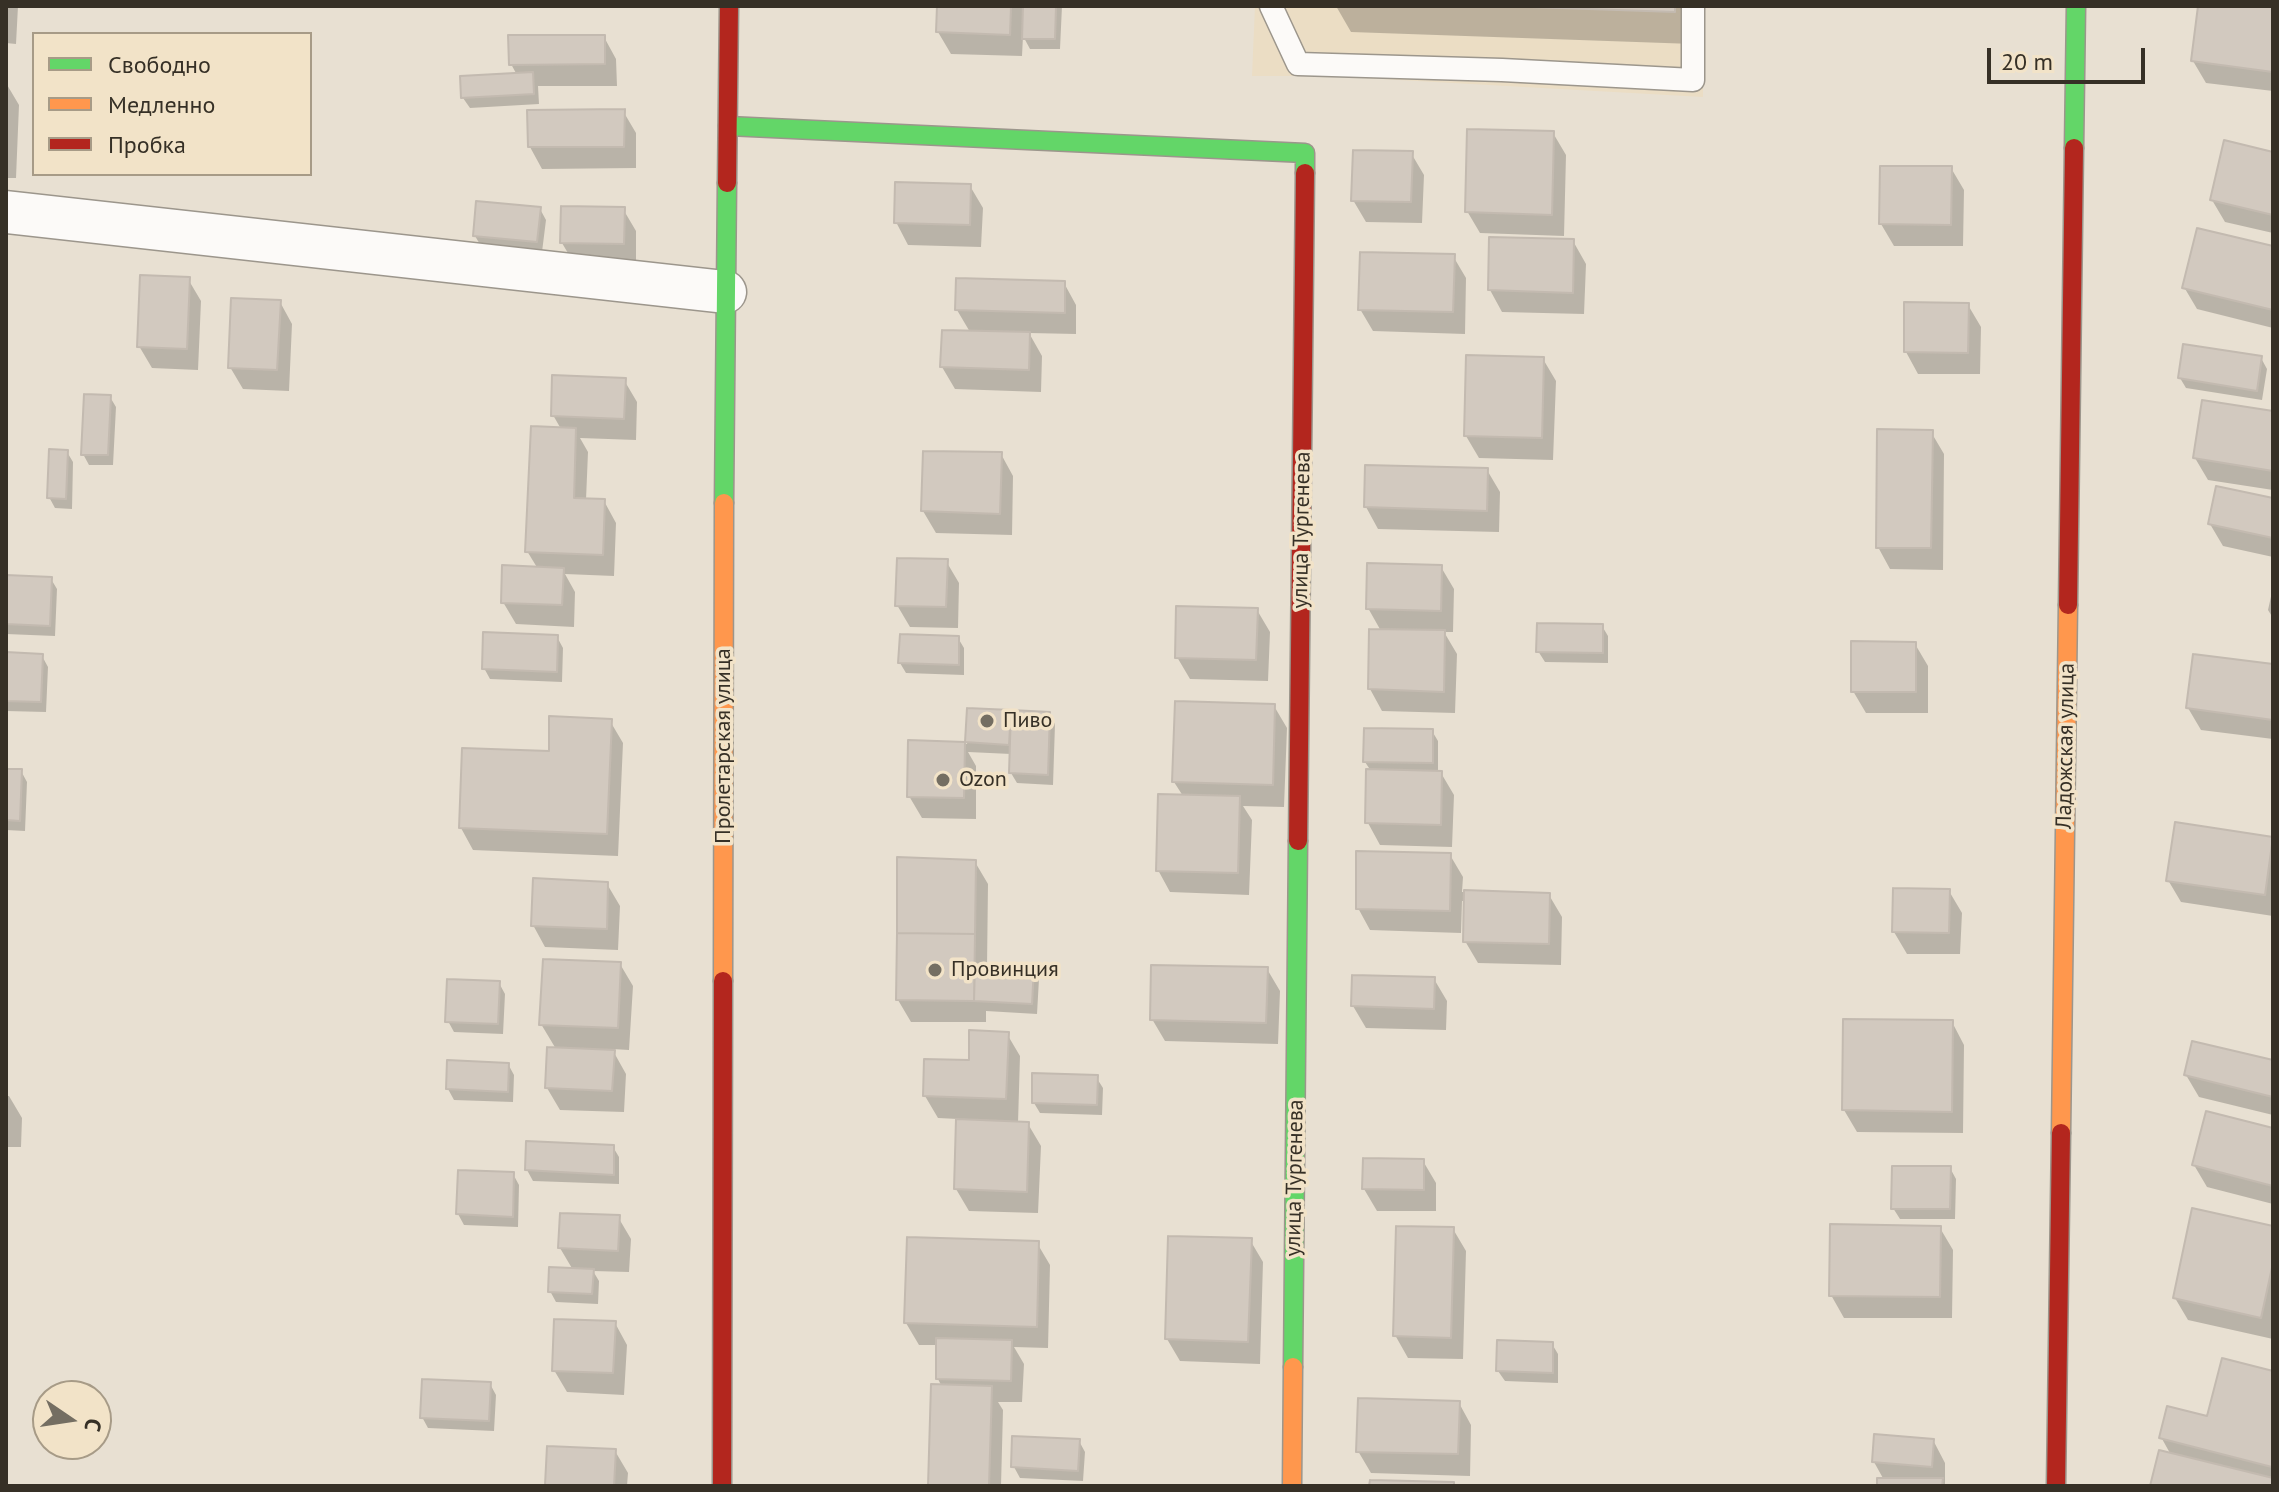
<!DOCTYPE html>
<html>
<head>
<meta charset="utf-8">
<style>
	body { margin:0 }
	#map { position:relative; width:2279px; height:1492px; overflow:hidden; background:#e8e0d2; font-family:"PT Sans",sans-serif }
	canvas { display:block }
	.frame { position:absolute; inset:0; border:8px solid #363026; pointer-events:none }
	.legend { position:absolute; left:32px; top:32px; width:280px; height:144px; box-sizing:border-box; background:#f2e3c8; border:2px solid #a79b87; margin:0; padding:10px 14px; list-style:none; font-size:24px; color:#363026 }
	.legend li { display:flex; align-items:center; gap:16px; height:40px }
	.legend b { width:40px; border:2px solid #a79b87 }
	.north { position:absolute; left:32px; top:1380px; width:80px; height:80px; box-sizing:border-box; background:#f2e3c8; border:2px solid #a79b87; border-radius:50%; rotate:103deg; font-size:22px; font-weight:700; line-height:32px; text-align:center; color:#363026 }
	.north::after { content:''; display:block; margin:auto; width:28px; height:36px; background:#746e62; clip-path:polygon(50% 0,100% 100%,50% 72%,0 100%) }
	.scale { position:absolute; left:1987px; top:48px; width:158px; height:36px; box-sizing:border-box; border:4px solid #363026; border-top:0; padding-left:10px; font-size:24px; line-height:28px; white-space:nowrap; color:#363026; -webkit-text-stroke:6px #f2e3c8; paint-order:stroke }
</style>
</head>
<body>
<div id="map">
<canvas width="2279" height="1492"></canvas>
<div class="frame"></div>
<ul class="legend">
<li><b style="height:10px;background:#63d668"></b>Свободно</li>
<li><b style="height:10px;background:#ff974d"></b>Медленно</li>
<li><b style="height:10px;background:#b3261e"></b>Пробка</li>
</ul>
<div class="north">С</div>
<div class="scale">20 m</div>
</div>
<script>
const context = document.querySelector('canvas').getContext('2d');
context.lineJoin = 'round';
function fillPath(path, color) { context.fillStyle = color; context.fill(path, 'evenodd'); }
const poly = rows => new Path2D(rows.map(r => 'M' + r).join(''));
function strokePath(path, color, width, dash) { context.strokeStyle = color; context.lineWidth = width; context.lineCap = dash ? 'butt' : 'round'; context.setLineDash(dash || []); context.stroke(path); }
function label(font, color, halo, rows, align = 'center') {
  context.font = font + ' "PT Sans",sans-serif'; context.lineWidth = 7; context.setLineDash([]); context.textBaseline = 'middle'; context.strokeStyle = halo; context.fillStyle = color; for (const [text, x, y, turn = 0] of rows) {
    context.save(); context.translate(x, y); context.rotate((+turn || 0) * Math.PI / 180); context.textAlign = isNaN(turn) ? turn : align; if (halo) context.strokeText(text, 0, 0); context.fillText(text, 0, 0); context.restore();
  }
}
fillPath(poly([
	[1255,6,1703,6,1703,97,1328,76,1252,76]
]), '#ebddc4');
fillPath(poly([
	[6,6,18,6,16,44,6,43],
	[939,6,1062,6,1060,49,1030,49,1023,36,1022,56,951,54,938,32],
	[1336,6,1694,6,1693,44,1351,32],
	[2200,6,2273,6,2273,91,2206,83,2193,61],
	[604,37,616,59,617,86,538,86,539,104,470,108,463,98,517,75,511,64],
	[6,83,19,105,16,178,6,178],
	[623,111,636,133,636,168,542,169,530,147],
	[1553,133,1566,155,1564,236,1480,233,1467,211],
	[1411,153,1424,175,1422,223,1366,222,1353,200],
	[2273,154,2273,233,2225,222,2212,200],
	[1951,168,1964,190,1963,246,1894,246,1881,224],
	[970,186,983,208,981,247,908,245,896,222],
	[540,209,546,220,542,252,481,246,475,236],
	[623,209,636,231,636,266,575,265,562,243],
	[1573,241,1586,264,1584,314,1502,312,1490,290],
	[2273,249,2273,328,2197,309,2184,287],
	[1453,256,1466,278,1465,334,1373,331,1360,309],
	[188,279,201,301,198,370,152,368,139,346],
	[1064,283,1076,305,1076,334,1029,333,1042,356,1041,392,955,389,942,367,970,332,957,310],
	[280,302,292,324,289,391,243,389,230,367],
	[1968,305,1981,327,1980,374,1918,374,1906,352],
	[2261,358,2267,369,2262,400,2186,388,2180,378],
	[1543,359,1556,381,1553,460,1479,458,1466,436],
	[624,380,637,402,636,440,580,438,588,452,586,500,604,501,616,523,614,576,565,574,575,592,574,627,516,624,503,602,538,569,527,551,561,429,553,415],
	[110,397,116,407,113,465,89,465,83,454],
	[2273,413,2273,490,2208,480,2195,458],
	[1931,432,1944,454,1943,570,1890,569,1878,547],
	[67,452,73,462,72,509,55,508,49,497],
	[1001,454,1013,476,1012,535,936,533,923,511],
	[1487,470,1500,492,1499,532,1378,529,1366,507],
	[2273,500,2273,557,2223,546,2210,524],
	[946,561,959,583,958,628,910,627,897,605],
	[1441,567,1454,589,1453,632,1444,632,1457,654,1455,713,1382,711,1370,689,1381,631,1368,608],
	[6,577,51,579,57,589,55,636,6,634],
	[2272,592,2273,592,2273,618,2268,610],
	[1257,610,1270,632,1268,681,1190,679,1177,657],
	[1602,626,1608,636,1608,663,1545,662,1538,651],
	[557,637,563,648,562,682,490,679,484,668],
	[958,638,964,648,964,675,906,673,900,663],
	[1915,644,1928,666,1928,713,1866,713,1853,691],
	[6,654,42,656,48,667,46,712,6,711],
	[2273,666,2273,739,2201,730,2188,708],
	[1274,706,1287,728,1284,807,1243,806,1252,820,1249,895,1170,892,1158,870,1183,796,1174,782],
	[969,710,1049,713,1055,724,1053,785,1017,783,1011,773,1011,754,968,752,976,766,976,819,922,818,909,796,910,742,967,744],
	[610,721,623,743,618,856,473,850,461,828,550,753],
	[1432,731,1438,741,1438,773,1441,773,1454,795,1452,847,1380,845,1368,823,1371,771,1365,762],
	[6,771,21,771,27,782,25,831,6,830],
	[2177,825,2273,839,2273,916,2181,902,2168,880],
	[1450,855,1463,877,1462,892,1549,895,1562,917,1561,965,1478,963,1465,941,1466,901,1462,901,1461,933,1370,930,1358,908],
	[975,862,988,884,987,967,1032,968,1039,979,1037,1014,986,1011,986,1022,911,1022,898,1000],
	[607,884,620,906,618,950,545,947,533,925],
	[1949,891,1962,913,1960,954,1907,954,1894,932],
	[620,964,633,986,629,1050,612,1049,626,1074,624,1112,560,1110,547,1088,556,1049,541,1024],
	[1267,969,1280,991,1278,1044,1165,1041,1152,1019],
	[1434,979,1447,1001,1446,1030,1366,1028,1353,1006],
	[499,983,505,994,503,1034,454,1032,448,1021],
	[1952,1022,1964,1045,1963,1133,1857,1132,1844,1110],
	[1007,1034,1020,1056,1018,1123,1028,1124,1041,1146,1038,1213,969,1211,956,1189,958,1119,938,1118,925,1096],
	[2273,1062,2273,1115,2199,1097,2186,1075],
	[508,1064,514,1075,513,1102,454,1100,448,1089],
	[1096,1077,1103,1088,1102,1115,1040,1113,1034,1103],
	[6,1096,9,1096,22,1118,21,1147,6,1147],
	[2273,1130,2273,1204,2207,1187,2194,1165],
	[613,1147,619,1157,619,1184,533,1181,527,1170],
	[1423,1161,1436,1183,1436,1211,1377,1211,1364,1189],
	[1950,1168,1956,1179,1955,1219,1900,1219,1893,1208],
	[513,1174,519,1185,518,1227,464,1225,458,1214],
	[618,1217,631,1239,629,1272,593,1271,599,1281,598,1304,556,1302,550,1291,573,1270,560,1248],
	[1940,1228,1953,1250,1952,1318,1844,1318,1831,1295],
	[2273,1228,2273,1339,2188,1320,2175,1298],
	[1453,1229,1466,1251,1463,1359,1408,1358,1395,1335],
	[1250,1240,1263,1262,1260,1364,1180,1361,1167,1339],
	[1037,1243,1050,1265,1048,1348,1014,1347,1024,1364,1022,1402,998,1402,1003,1410,1001,1486,930,1486,942,1387,938,1379,938,1345,919,1345,906,1323],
	[615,1323,627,1345,624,1395,567,1392,554,1370],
	[1552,1344,1558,1354,1558,1383,1505,1381,1498,1371],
	[2223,1360,2273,1373,2273,1486,2152,1486,2171,1455,2161,1437,2209,1418],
	[490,1384,496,1395,494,1431,428,1428,422,1417],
	[1459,1403,1471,1425,1470,1476,1371,1473,1358,1451],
	[1933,1440,1945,1463,1945,1486,1879,1486,1884,1480,1874,1462],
	[1079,1441,1085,1452,1083,1481,1020,1478,1014,1467],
	[615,1451,628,1473,627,1486,547,1484]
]), '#0003');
const building = poly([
	[937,6,1011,6,1010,35,936,32,937,6],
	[1023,6,1056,6,1055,39,1022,39,1023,6],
	[1502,6,1675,6,1675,12,1502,6],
	[2198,6,2273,6,2273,72,2191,61,2198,6],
	[508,35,605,35,605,64,509,65,508,35],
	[533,72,534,94,461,98,460,76,533,72],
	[625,109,624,147,528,147,527,110,625,109],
	[1467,129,1554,131,1552,215,1465,212,1467,129],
	[2224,140,2273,152,2273,215,2210,200,2224,140],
	[1353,150,1413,151,1411,202,1351,201,1353,150],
	[1880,166,1952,166,1951,225,1879,224,1880,166],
	[895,182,971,184,970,225,894,223,895,182],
	[476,201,541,207,537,242,473,236,476,201],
	[561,206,625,207,624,244,560,243,561,206],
	[2197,228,2273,246,2273,310,2182,288,2197,228],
	[1489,237,1574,239,1573,293,1488,290,1489,237],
	[1360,252,1455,254,1453,312,1358,310,1360,252],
	[140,275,190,277,187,349,137,347,140,275],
	[956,278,1065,281,1065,313,955,310,956,278],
	[231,298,281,300,277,370,228,368,231,298],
	[1904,302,1969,303,1968,353,1904,352,1904,302],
	[942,330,1030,332,1029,370,940,367,942,330],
	[2183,344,2262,356,2257,391,2178,378,2183,344],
	[1466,355,1544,357,1542,438,1464,436,1466,355],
	[552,375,626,378,624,419,551,416,552,375],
	[84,394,111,395,108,455,81,455,84,394],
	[2202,400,2273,411,2273,471,2193,458,2202,400],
	[531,426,576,428,574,498,605,499,603,555,525,552,531,426],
	[1877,429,1933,430,1931,548,1876,548,1877,429],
	[49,449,68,450,66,499,47,498,49,449],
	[923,451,1002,452,1000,514,921,511,923,451],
	[1365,465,1488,468,1487,511,1364,507,1365,465],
	[2216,486,2273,498,2273,538,2208,524,2216,486],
	[897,558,948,559,946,607,895,606,897,558],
	[1367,563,1442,565,1441,611,1366,609,1367,563],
	[502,565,564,568,562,605,501,603,502,565],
	[6,575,52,577,50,626,6,624,6,575],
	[1176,606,1258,608,1256,660,1175,658,1176,606],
	[1537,623,1603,624,1603,653,1536,652,1537,623],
	[1369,629,1445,630,1444,692,1368,689,1369,629],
	[483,632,558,635,557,672,482,669,483,632],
	[900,634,959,636,959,665,898,663,900,634],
	[1851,641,1916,642,1916,692,1851,692,1851,641],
	[6,652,43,654,41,702,6,701,6,652],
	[2193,654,2273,664,2273,720,2186,708,2193,654],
	[1175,701,1275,704,1273,785,1172,782,1175,701],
	[967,708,1011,710,1009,745,965,742,967,708],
	[1011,710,1050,712,1048,775,1009,773,1011,710],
	[549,716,612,719,607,834,459,828,462,748,549,751,549,716],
	[1364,728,1433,729,1433,763,1363,762,1364,728],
	[908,740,965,742,964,798,907,797,908,740],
	[6,769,22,769,20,821,6,820,6,769],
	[1366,769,1442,771,1441,825,1365,823,1366,769],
	[1158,794,1240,796,1238,873,1156,871,1158,794],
	[2175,822,2273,837,2265,895,2166,881,2175,822],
	[1356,851,1451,853,1450,911,1356,909,1356,851],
	[897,857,976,860,975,934,897,933,897,857],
	[533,878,608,882,607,929,531,926,533,878],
	[1893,888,1950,889,1949,933,1892,932,1893,888],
	[1464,890,1550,893,1549,944,1463,942,1464,890],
	[897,933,975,934,974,1001,896,1000,897,933],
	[543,959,621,962,618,1028,539,1025,543,959],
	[975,965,1034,966,1032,1004,974,1001,975,965],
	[1151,965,1268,967,1266,1023,1150,1020,1151,965],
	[1352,975,1435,977,1434,1009,1351,1006,1352,975],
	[447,979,500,981,498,1024,445,1022,447,979],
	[1843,1019,1953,1020,1952,1112,1842,1110,1843,1019],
	[969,1030,1009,1032,1006,1099,923,1096,924,1059,969,1060,969,1030],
	[2192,1041,2273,1060,2273,1097,2184,1075,2192,1041],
	[547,1047,615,1050,612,1091,545,1088,547,1047],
	[447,1060,509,1063,508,1092,446,1089,447,1060],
	[1032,1073,1098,1075,1097,1105,1032,1103,1032,1073],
	[2206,1111,2273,1128,2273,1186,2192,1165,2206,1111],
	[956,1119,1029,1122,1027,1192,954,1189,956,1119],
	[526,1141,614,1145,614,1175,525,1170,526,1141],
	[1363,1158,1424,1159,1424,1190,1362,1189,1363,1158],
	[1892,1166,1951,1166,1950,1209,1891,1209,1892,1166],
	[458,1170,514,1172,513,1217,456,1214,458,1170],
	[2192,1208,2273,1226,2273,1263,2261,1318,2173,1298,2192,1208],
	[560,1213,620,1215,618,1251,558,1248,560,1213],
	[1830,1224,1941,1226,1940,1297,1829,1296,1830,1224],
	[1396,1226,1454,1227,1451,1338,1393,1336,1396,1226],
	[1168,1236,1252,1238,1248,1342,1165,1339,1168,1236],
	[907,1237,1039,1241,1037,1327,904,1323,907,1237],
	[549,1267,594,1269,592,1294,548,1292,549,1267],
	[554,1319,616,1321,613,1373,552,1371,554,1319],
	[936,1338,1012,1340,1011,1381,936,1379,936,1338],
	[1497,1340,1553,1342,1553,1373,1496,1371,1497,1340],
	[2222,1358,2273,1371,2272,1467,2159,1438,2167,1406,2207,1416,2222,1358],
	[422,1379,491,1382,489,1421,420,1418,422,1379],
	[931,1384,992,1386,989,1486,928,1486,931,1384],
	[1358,1398,1460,1401,1458,1454,1356,1452,1358,1398],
	[1874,1434,1934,1439,1932,1467,1872,1462,1874,1434],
	[1012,1436,1080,1439,1078,1471,1011,1467,1012,1436],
	[547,1446,616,1449,614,1486,545,1485,547,1446],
	[2159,1450,2273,1478,2273,1486,2150,1486,2159,1450],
	[1877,1478,1943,1478,1942,1486,1877,1486,1877,1478],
	[1370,1480,1454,1482,1454,1486,1369,1486,1370,1480]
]);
fillPath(building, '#d2c9bf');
strokePath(building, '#c3bab0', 2);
const lane = poly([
	[1271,6,1298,64,1502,70,1693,80,1693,6]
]);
const street = poly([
	[6,212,725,292]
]);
const fast = poly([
	[728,126,1305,153,1305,173],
	[2074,148,2076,6],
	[724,503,727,183],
	[1293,1367,1298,841]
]);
const slow = poly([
	[723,981,724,503],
	[2061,1133,2068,605],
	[1292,1486,1293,1367]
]);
const jam = poly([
	[727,183,729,6],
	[2068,605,2074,148],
	[1298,841,1305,173],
	[722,1486,723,981],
	[2056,1486,2061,1133]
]);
strokePath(lane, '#9c968c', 25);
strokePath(street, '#9c968c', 45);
strokePath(fast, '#9c968c', 21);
strokePath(slow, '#9c968c', 21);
strokePath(jam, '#9c968c', 21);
strokePath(lane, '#fcfaf8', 22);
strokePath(street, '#fcfaf8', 42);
strokePath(fast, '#63d668', 18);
strokePath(slow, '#ff974d', 18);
strokePath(jam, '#b3261e', 18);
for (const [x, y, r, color] of [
	[987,721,8,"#746e62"],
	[943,780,8,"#746e62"],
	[935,970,8,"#746e62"]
]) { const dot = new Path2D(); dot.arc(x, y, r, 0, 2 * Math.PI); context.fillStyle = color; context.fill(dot); strokePath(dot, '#f2e3c8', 3); }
label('22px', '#363026', '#f2e3c8', [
	["улица Тургенева",1302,530,-89],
	["Пролетарская улица",724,746,-90],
	["Ладожская улица",2066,746,-89],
	["улица Тургенева",1295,1178,-89]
]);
label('22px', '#363026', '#f2e3c8', [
	["Пиво",1003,721],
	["Ozon",959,780],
	["Провинция",951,970]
], 'left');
</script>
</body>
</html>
